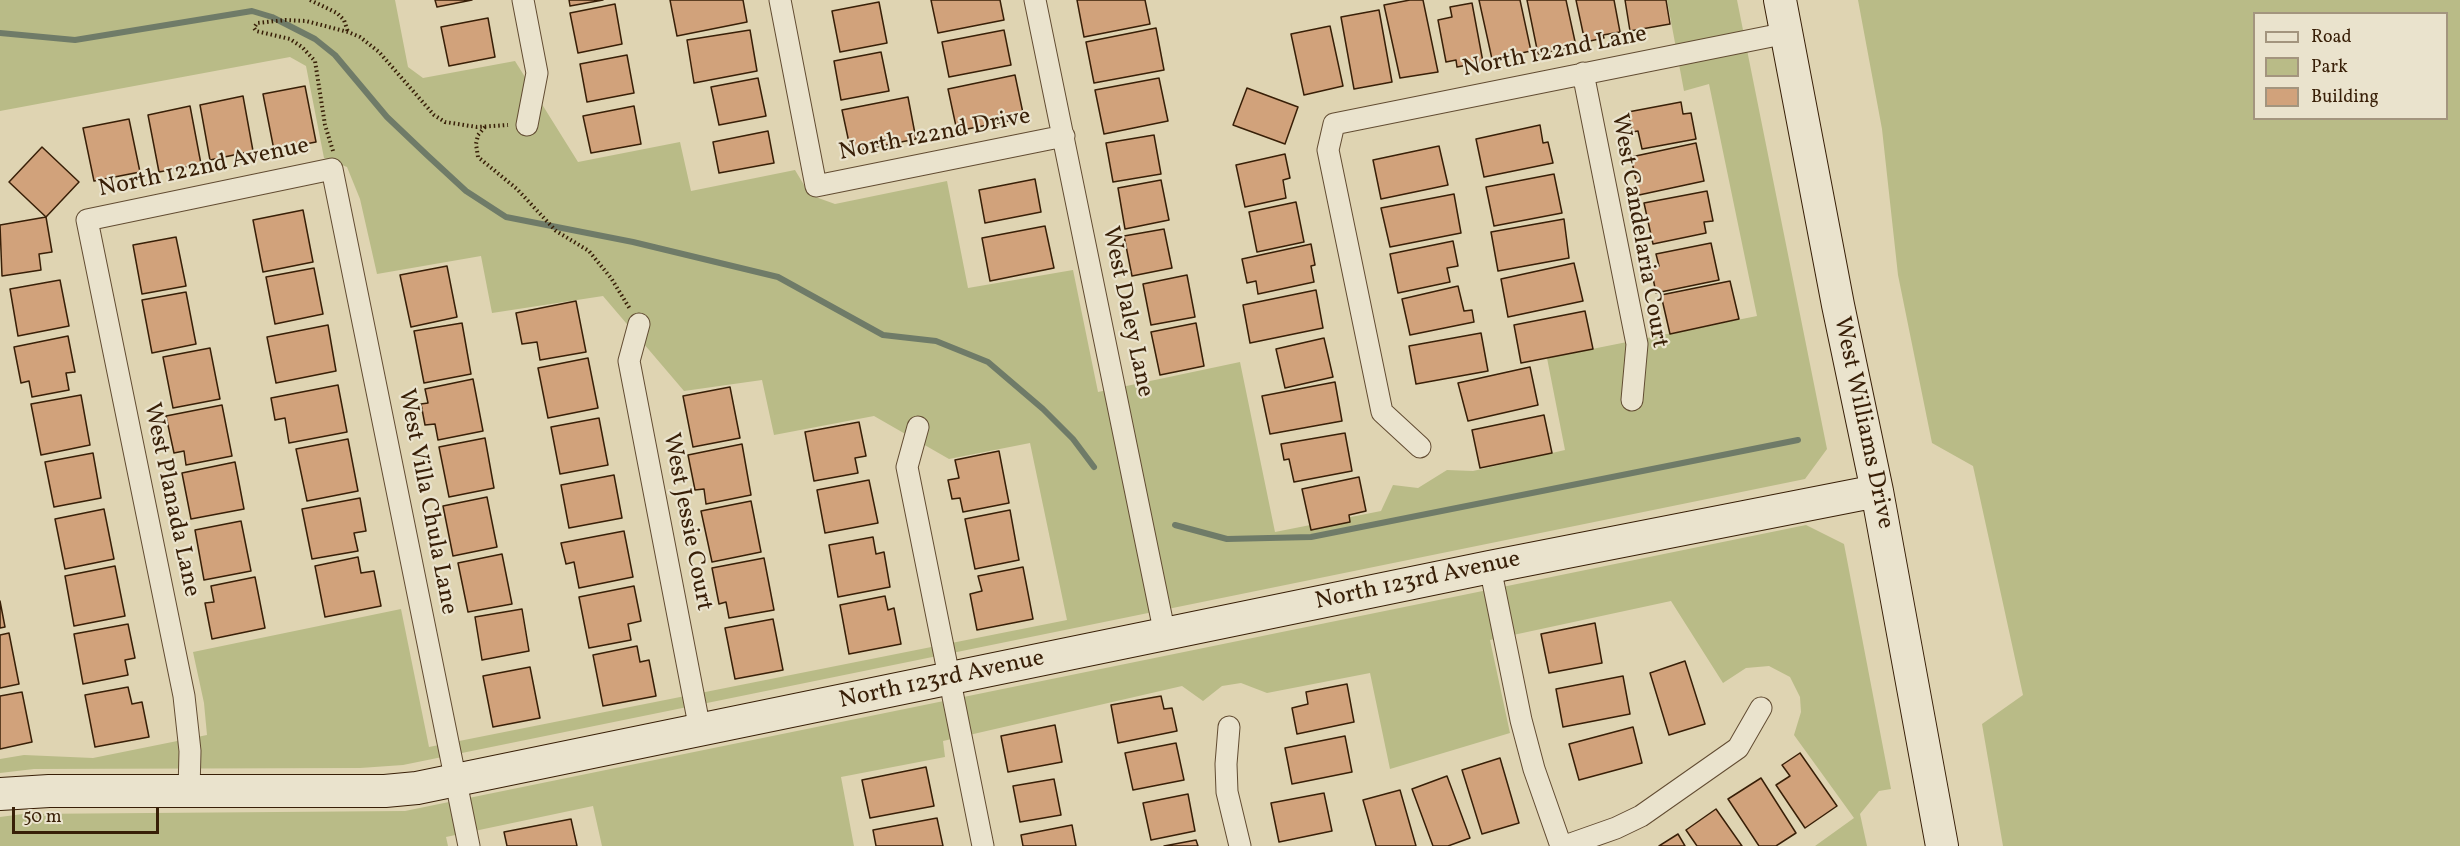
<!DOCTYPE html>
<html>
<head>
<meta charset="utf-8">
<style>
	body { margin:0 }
	#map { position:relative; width:2460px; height:846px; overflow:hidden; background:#dfd4b2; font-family:Vollkorn,serif }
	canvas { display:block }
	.legend { position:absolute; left:2253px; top:12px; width:195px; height:108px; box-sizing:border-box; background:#eae3cd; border:2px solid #a3957e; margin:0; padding:8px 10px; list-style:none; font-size:18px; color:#381f07 }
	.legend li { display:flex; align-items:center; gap:12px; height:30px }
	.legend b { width:30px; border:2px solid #a3957e }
	.scale { position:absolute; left:12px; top:807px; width:147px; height:27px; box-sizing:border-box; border:3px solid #381f07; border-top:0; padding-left:8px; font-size:18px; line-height:21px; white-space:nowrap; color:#381f07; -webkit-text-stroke:4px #eae3cd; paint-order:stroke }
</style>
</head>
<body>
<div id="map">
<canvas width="2460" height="846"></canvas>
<ul class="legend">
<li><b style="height:8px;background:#eae3cd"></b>Road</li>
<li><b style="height:16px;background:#b9bb87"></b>Park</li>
<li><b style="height:16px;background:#d1a27b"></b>Building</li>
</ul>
<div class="scale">50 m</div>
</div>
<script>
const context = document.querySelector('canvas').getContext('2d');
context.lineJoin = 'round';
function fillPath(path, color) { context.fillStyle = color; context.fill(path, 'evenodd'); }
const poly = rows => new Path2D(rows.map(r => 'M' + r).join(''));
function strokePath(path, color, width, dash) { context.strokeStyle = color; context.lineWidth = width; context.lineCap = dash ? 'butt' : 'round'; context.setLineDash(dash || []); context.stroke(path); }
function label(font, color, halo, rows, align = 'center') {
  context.font = font + ' Vollkorn,serif'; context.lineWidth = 4.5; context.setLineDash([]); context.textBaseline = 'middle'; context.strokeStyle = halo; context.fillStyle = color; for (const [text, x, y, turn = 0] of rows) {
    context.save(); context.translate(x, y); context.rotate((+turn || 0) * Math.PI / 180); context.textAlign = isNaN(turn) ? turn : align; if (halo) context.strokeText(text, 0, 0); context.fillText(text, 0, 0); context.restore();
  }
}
fillPath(poly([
	[0,0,395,0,408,67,423,78,515,61,578,162,680,142,691,191,795,170,810,195,835,204,947,181,968,288,1073,270,1098,392,1240,362,1275,532,1381,511,1393,485,1418,488,1447,470,1473,471,1565,450,1547,358,1757,316,1709,84,1684,91,1667,0,1737,0,1827,449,1805,479,403,765,360,768,34,769,0,773,0,759,24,755,93,758,207,735,204,703,193,652,401,609,429,747,1067,620,1030,443,949,459,874,416,774,435,762,380,684,391,603,296,492,313,481,256,377,274,360,199,347,167,324,158,306,66,290,57,0,111],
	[1858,0,2460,0,2460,846,2003,846,1982,724,2023,695,1973,466,1932,443,1898,275,1882,129],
	[2254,14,2446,14,2446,118,2254,118],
	[1806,525,1844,544,1891,789,1879,791,1860,814,1867,846,1815,846,1854,818,1794,735,1801,712,1800,697,1790,677,1769,666,1746,668,1723,683,1671,601,1490,640,1510,733,1390,769,1370,673,1267,693,1241,683,1222,686,1203,701,1182,686,943,741,945,757,841,777,854,846,602,846,593,806,446,837,448,846,0,846,0,817,23,814,405,811]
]), '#b9bb87');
strokePath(poly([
	[0,33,75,40,252,11,272,17,315,39,335,55,387,117,427,155,466,191,506,217,633,242,778,277,883,335,936,341,988,362,1043,409,1073,439,1094,467],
	[1175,525,1227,539,1311,537,1798,440]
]), '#6f7b68', 6);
const building = poly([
	[435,0,472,0,437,7,435,0],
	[569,0,603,0,570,6,569,0],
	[670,0,743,0,747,22,677,36,670,0],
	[931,0,1000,0,1004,20,938,33,931,0],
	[1077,0,1145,0,1150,24,1084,37,1077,0],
	[1410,0,1423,0,1438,72,1400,78,1384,5,1410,0],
	[1479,0,1520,0,1531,51,1492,59,1479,0],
	[1527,0,1566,0,1576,46,1538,54,1527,0],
	[1576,0,1614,0,1620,32,1603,35,1604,38,1585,42,1576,0],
	[1625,0,1666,0,1670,24,1630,31,1625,0],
	[879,2,887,43,840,52,832,11,879,2],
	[1472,3,1483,62,1457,67,1456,60,1446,62,1438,20,1452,17,1450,7,1472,3],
	[615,4,622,44,578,53,570,13,615,4],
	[1379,10,1392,82,1354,89,1341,17,1379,10],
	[488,18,495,57,449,66,441,27,488,18],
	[1330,26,1343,86,1304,95,1291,34,1330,26],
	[1156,28,1164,70,1094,83,1086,42,1156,28],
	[750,30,757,71,694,83,687,40,750,30],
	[1004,30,1011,65,949,77,942,42,1004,30],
	[881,52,889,91,841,100,834,61,881,52],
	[627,55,634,93,587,102,580,64,627,55],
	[1015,75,1024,118,957,131,948,89,1015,75],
	[758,78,766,116,719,125,711,87,758,78],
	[1159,78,1168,121,1104,134,1095,90,1159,78],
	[305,86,316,142,274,150,263,94,305,86],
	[1247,88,1298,107,1285,144,1233,125,1247,88],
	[243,96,253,151,210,160,200,105,243,96],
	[908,97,916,139,851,152,842,110,908,97],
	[1681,102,1683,114,1691,113,1696,139,1642,149,1638,131,1632,132,1628,112,1681,102],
	[190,106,201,164,159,172,148,115,190,106],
	[634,106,641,144,591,153,583,116,634,106],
	[129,119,140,172,94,181,83,128,129,119],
	[1540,125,1543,143,1548,142,1553,163,1484,177,1476,139,1540,125],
	[768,131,774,163,719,173,713,142,768,131],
	[1154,135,1161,174,1113,182,1106,143,1154,135],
	[1696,143,1704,181,1639,195,1631,157,1696,143],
	[1439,146,1448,185,1381,199,1373,160,1439,146],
	[42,147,79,182,46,217,9,182,42,147],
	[1285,154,1290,178,1283,180,1286,198,1245,207,1236,165,1285,154],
	[1554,174,1562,213,1494,226,1486,187,1554,174],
	[1035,179,1041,212,985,223,979,190,1035,179],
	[1161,180,1169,220,1125,229,1118,188,1161,180],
	[1707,191,1713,221,1704,222,1706,233,1653,244,1644,203,1707,191],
	[1454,194,1461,233,1390,247,1381,208,1454,194],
	[1296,202,1304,242,1257,252,1249,212,1296,202],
	[303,210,313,262,263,272,253,220,303,210],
	[46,217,52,252,39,254,41,270,2,276,0,225,46,217],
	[1564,219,1569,258,1498,271,1491,232,1564,219],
	[1045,226,1054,268,990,281,982,238,1045,226],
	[1164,229,1172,268,1132,276,1124,236,1164,229],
	[176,237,186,286,142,294,133,245,176,237],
	[1453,241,1458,266,1447,268,1450,282,1398,293,1390,254,1453,241],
	[1711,243,1719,280,1656,293,1651,268,1659,266,1656,254,1711,243],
	[1311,244,1315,265,1311,266,1314,282,1258,294,1256,281,1247,283,1242,259,1311,244],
	[1574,263,1583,301,1508,317,1501,279,1574,263],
	[447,266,457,317,411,327,400,275,447,266],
	[314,268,323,314,275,324,266,277,314,268],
	[1187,275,1195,317,1151,325,1143,284,1187,275],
	[60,280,69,326,18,336,10,289,60,280],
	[1730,281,1739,319,1670,334,1661,295,1730,281],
	[1458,286,1464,311,1472,310,1474,322,1410,335,1402,299,1458,286],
	[1316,290,1323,328,1250,343,1243,305,1316,290],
	[186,292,196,344,152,353,142,300,186,292],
	[576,301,586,352,540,360,537,342,522,344,516,313,576,301],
	[1585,311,1593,349,1521,363,1514,325,1585,311],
	[462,323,471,374,424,383,414,331,462,323],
	[1196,323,1204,366,1160,375,1151,332,1196,323],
	[328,325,336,371,276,383,267,337,328,325],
	[1481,333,1488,371,1416,384,1409,346,1481,333],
	[68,336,75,372,66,373,69,390,32,397,29,381,21,383,14,347,68,336],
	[1324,338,1333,377,1285,388,1276,349,1324,338],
	[210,348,220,399,173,408,163,357,210,348],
	[588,358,598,408,548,418,538,368,588,358],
	[1530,367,1538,405,1468,421,1458,383,1530,367],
	[473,379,483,431,438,440,435,424,425,425,421,404,428,403,425,389,473,379],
	[1335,382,1342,421,1270,434,1262,396,1335,382],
	[338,385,347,432,289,443,285,418,275,420,271,398,338,385],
	[730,387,740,438,693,447,683,396,730,387],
	[81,395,90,445,41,455,31,404,81,395],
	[222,405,232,456,186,465,184,451,174,453,166,416,222,405],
	[1544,415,1552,453,1480,468,1472,430,1544,415],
	[599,418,608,465,560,474,551,427,599,418],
	[859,422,866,456,855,458,858,473,814,481,805,432,859,422],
	[1345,433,1352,471,1294,482,1289,459,1284,460,1281,444,1345,433],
	[485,438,494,488,449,497,439,447,485,438],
	[348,439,358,491,307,501,296,449,348,439],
	[742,444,751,495,706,504,704,489,695,490,688,455,742,444],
	[999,451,1009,503,963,512,960,498,952,499,948,480,959,478,955,460,999,451],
	[93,453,101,498,54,507,45,462,93,453],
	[235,462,244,509,191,519,182,473,235,462],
	[614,475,622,518,569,528,561,485,614,475],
	[1359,477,1366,511,1349,515,1350,522,1311,530,1302,489,1359,477],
	[869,480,878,523,825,533,817,490,869,480],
	[487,497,497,547,453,556,443,506,487,497],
	[360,498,366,531,354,533,358,551,312,559,302,509,360,498],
	[751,501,761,552,712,562,701,511,751,501],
	[104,509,114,559,65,569,55,519,104,509],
	[1010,510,1019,560,975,569,965,519,1010,510],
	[241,521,251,571,204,580,195,530,241,521],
	[624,531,633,577,579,588,574,562,566,564,561,543,624,531],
	[873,537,876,554,884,552,890,587,838,597,829,545,873,537],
	[502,554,512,604,468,612,458,563,502,554],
	[358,557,361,573,374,571,381,606,325,617,315,566,358,557],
	[764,558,774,610,729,618,726,602,719,604,712,568,764,558],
	[115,566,125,616,74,626,65,576,115,566],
	[1023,567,1033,619,977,630,970,594,982,591,978,576,1023,567],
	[255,577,265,628,212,639,205,603,214,602,211,586,255,577],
	[634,586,641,621,628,624,631,640,589,648,579,597,634,586],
	[885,596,888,610,894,608,901,644,849,654,840,605,885,596],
	[0,601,5,627,0,628,0,601],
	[522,609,529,651,482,660,475,617,522,609],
	[773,619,783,670,735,679,725,628,773,619],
	[1595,623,1602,663,1549,673,1541,634,1595,623],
	[128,624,135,658,125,660,128,675,83,684,74,634,128,624],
	[9,633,19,684,0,688,0,635,9,633],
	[637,646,640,662,649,660,656,696,603,706,593,655,637,646],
	[1685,661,1705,724,1669,735,1650,673,1685,661],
	[530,667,540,718,493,727,483,676,530,667],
	[1623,676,1630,714,1563,727,1556,689,1623,676],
	[1347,684,1354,722,1297,734,1292,708,1308,704,1306,692,1347,684],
	[128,687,132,704,142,702,149,737,95,747,85,695,128,687],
	[22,692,32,742,0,749,0,696,22,692],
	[1161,696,1164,709,1172,708,1177,731,1118,743,1111,705,1161,696],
	[1055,725,1062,762,1008,772,1001,736,1055,725],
	[1633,727,1642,763,1579,780,1569,744,1633,727],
	[1345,736,1352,772,1292,784,1285,748,1345,736],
	[1176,743,1184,780,1133,790,1125,753,1176,743],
	[1800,753,1837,806,1805,828,1776,785,1790,776,1782,765,1800,753],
	[1500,758,1519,823,1482,834,1462,770,1500,758],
	[926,767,934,806,870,818,862,780,926,767],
	[1447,776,1470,838,1448,846,1433,846,1412,789,1447,776],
	[1761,778,1796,833,1776,846,1759,846,1728,799,1761,778],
	[1054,779,1061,815,1020,822,1013,786,1054,779],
	[1400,790,1416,846,1376,846,1363,800,1400,790],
	[1324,793,1332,831,1279,842,1271,803,1324,793],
	[1188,794,1195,831,1151,840,1143,803,1188,794],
	[1716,809,1742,846,1697,846,1686,830,1716,809],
	[937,818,943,846,876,846,873,830,937,818],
	[571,819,577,846,507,846,504,832,571,819],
	[1072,825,1076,846,1023,846,1021,835,1072,825],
	[1678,834,1685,846,1659,846,1678,834],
	[1196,840,1198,846,1164,846,1196,840]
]);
fillPath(building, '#d1a27b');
strokePath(building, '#381f07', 1.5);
const street = poly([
	[523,0,537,73,527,125],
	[780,0,816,186,1064,136],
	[1035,0,1165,635],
	[1583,73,1637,344,1632,400],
	[639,324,629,361,700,730],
	[918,427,907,467,983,846],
	[1420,447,1382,412,1328,150,1334,124,1787,33],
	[1490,567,1521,720,1534,769,1561,846],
	[1229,727,1226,764,1227,792,1240,846],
	[189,791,190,751,184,696,87,220,332,169,469,846],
	[1565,846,1616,828,1641,816,1738,748,1761,708]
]);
const secondary = poly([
	[1780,0,1838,305,1877,491,1942,846],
	[0,794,49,791,385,791,417,788,1490,567,1877,491]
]);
strokePath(street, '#624c32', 23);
strokePath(secondary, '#381f07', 34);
strokePath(poly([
	[310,0,337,13,344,20,348,32],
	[485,127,478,135,476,144,478,157,517,189,556,231,589,251,611,278,630,309],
	[333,151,325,125,315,61,302,47,290,39,256,31,254,28,257,23,286,20,306,21,348,32,360,37,379,52,434,115,445,122,477,127,508,125]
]), '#381f07', 4, [1.5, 3]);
strokePath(street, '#eae3cd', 21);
strokePath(secondary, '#eae3cd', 32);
label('24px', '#381f07', '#eae3cd', [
	["North 122nd Lane",1555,53,-11],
	["North 122nd Drive",935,136,-11],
	["North 122nd Avenue",204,169,-12],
	["West Candelaria Court",1638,231,80],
	["West Daley Lane",1126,312,78],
	["West Williams Drive",1862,423,78],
	["West Planada Lane",170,500,78],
	["West Villa Chula Lane",426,502,79],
	["West Jessie Court",686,522,79],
	["North 123rd Avenue",1418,582,-12],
	["North 123rd Avenue",942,681,-12]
]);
</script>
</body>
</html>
